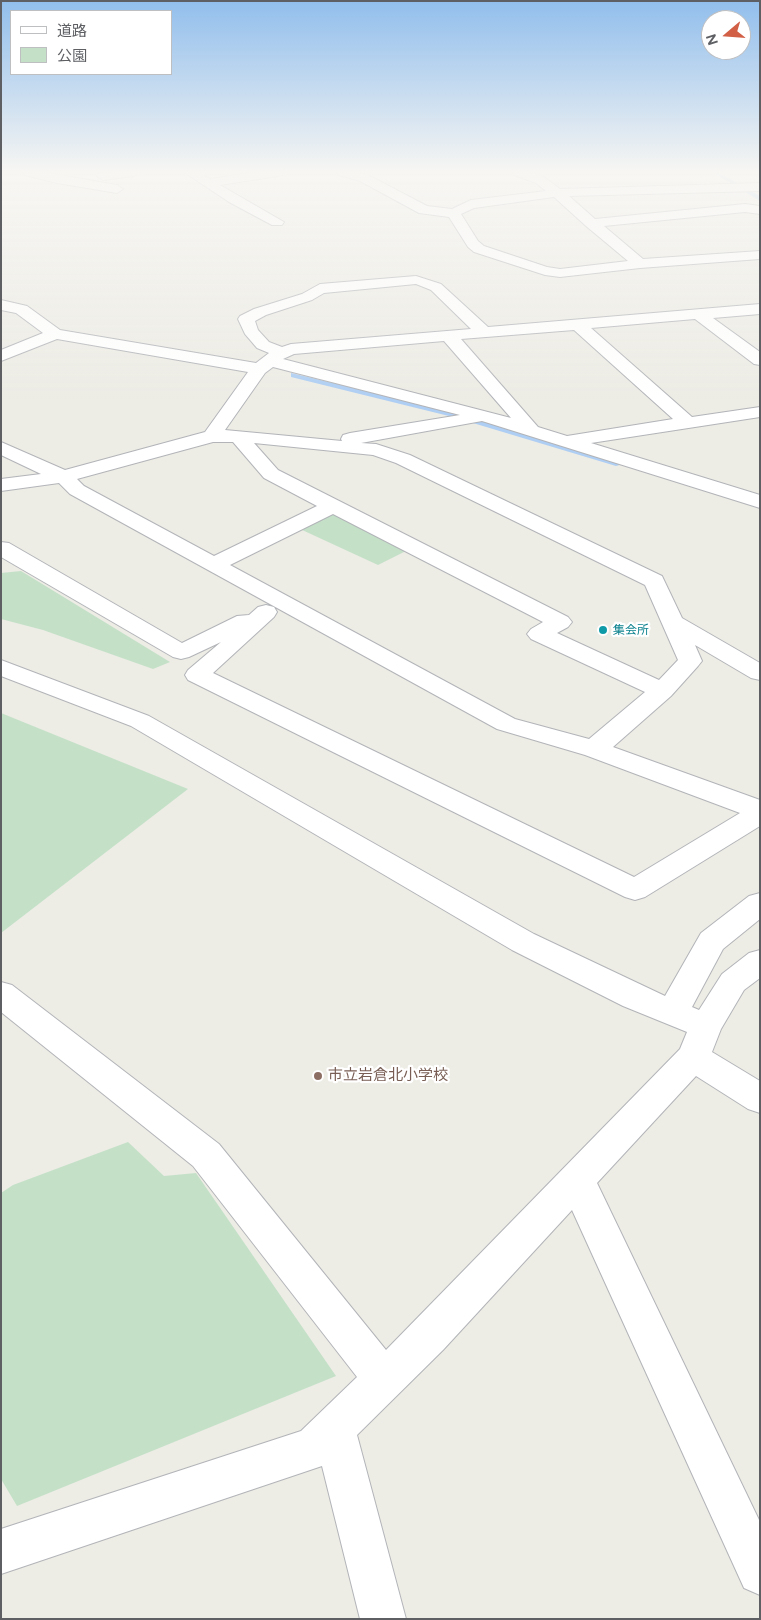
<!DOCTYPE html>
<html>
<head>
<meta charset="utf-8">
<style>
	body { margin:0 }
	#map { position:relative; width:761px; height:1620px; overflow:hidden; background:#edece5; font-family:Figtree,"Noto Sans JP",sans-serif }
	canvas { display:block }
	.frame { position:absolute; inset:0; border:2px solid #5d5f63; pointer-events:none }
	.legend { position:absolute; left:10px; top:10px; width:162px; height:65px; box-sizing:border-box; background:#fff; border:1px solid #bebfc1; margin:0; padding:6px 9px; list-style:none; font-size:15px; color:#5d5f63 }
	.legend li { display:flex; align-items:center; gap:10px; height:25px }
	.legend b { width:25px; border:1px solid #bebfc1 }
	.north { position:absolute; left:701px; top:10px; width:50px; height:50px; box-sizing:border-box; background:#fff; border:1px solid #bebfc1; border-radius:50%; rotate:252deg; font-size:14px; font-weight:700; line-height:20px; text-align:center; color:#5d5f63 }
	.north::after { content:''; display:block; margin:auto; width:18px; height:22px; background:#d26046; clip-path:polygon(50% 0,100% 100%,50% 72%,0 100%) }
</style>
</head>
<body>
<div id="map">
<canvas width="761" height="1620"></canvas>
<div class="frame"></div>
<ul class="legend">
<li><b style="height:6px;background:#fff"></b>道路</li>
<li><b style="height:14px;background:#c4e1c8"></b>公園</li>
</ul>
<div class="north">N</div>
</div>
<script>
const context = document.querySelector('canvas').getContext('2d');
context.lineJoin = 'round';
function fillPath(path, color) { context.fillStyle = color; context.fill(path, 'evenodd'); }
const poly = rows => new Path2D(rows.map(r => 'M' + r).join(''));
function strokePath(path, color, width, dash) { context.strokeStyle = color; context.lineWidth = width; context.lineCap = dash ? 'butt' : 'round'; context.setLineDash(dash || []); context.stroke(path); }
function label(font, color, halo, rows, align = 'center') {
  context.font = font + ' Figtree,"Noto Sans JP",sans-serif'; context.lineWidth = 4.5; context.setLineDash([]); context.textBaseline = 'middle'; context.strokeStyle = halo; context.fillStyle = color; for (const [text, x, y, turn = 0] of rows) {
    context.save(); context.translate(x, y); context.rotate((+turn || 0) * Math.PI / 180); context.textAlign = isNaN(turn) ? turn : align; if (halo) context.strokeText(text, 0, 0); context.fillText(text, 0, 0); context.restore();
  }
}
fillPath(poly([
	[335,511,410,549,378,565,300,529],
	[21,571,170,662,153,669,43,630,1,619,1,573],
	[1,713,188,789,1,933],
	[128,1142,164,1176,196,1173,336,1376,17,1506,1,1479,1,1193,13,1185]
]), '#c4e1c8');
fillPath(poly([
	[712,172,718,172,760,196,760,201,712,172],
	[291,373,459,413,623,464,616,466,453,417,291,377,291,373]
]), '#aecef3');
const minor = poly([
	[23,172,43,172,117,185,123,189,117,193,57,183,25,175,23,172],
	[107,172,140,172,134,176,103,180,97,176,99,173,107,172],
	[184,172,198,172,210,179,256,172,284,172,282,175,278,176,220,185,284,222,282,225,272,225,229,202,184,172],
	[337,172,356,172,368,175,427,206,452,209,471,200,546,191,536,183,514,175,512,172,529,172,544,177,560,189,760,183,760,191,569,196,595,219,745,204,760,206,760,214,745,212,604,226,643,259,760,251,760,259,640,268,560,277,545,275,474,252,468,247,449,217,419,213,360,181,339,175,337,172],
	[554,197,586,226,628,261,560,269,547,267,484,246,478,241,461,214,474,208,554,197],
	[416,276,441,284,488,327,760,304,760,314,713,318,760,352,760,365,754,364,695,319,591,328,692,417,760,407,760,417,591,443,760,495,760,508,482,421,361,443,376,444,410,455,662,576,682,618,760,663,760,680,751,678,695,645,702,661,698,666,671,696,613,747,760,800,760,826,645,897,635,900,625,897,188,680,185,675,188,670,221,642,189,657,181,659,173,657,1,557,1,542,9,543,182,643,237,616,249,615,258,607,266,605,274,607,277,612,274,617,213,673,634,877,740,813,585,755,497,729,70,494,59,483,1,491,1,479,41,474,1,455,1,442,65,470,205,432,248,372,57,339,1,361,1,350,43,333,16,313,1,310,1,300,27,306,60,330,256,363,269,353,257,348,245,334,238,319,240,316,254,309,302,294,320,284,416,276],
	[416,284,431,290,471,329,291,344,282,347,269,342,258,330,255,321,266,315,312,300,324,293,416,284],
	[574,330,673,419,567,436,538,427,461,339,574,330],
	[444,341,511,418,283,359,294,354,444,341],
	[273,367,460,415,350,433,343,435,341,439,342,441,225,430,265,373,273,367],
	[213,442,233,442,264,478,317,506,214,556,84,486,77,479,213,442],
	[254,443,373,455,396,463,645,585,678,660,659,680,557,633,568,627,572,622,568,617,278,470,254,443],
	[333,514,543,622,531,629,527,634,531,639,645,692,589,739,515,719,230,565,333,514],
	[1,660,149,716,534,934,665,996,701,933,749,896,760,893,760,919,723,949,692,1007,699,1010,722,974,749,953,760,950,760,978,744,990,721,1029,712,1052,760,1081,760,1113,748,1109,696,1076,597,1183,760,1522,760,1595,744,1588,572,1210,443,1350,357,1435,406,1619,360,1619,322,1466,1,1574,1,1529,301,1431,357,1377,193,1166,1,1012,1,982,12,985,219,1144,386,1350,680,1049,687,1032,623,1006,512,950,131,726,1,676,1,660]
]);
strokePath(minor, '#b2b4b8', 2);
fillPath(minor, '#fff');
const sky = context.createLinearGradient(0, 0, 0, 399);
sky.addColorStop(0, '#91beec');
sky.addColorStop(0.43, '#f7f6f3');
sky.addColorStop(1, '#f7f6f300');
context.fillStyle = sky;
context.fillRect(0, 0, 761, 399);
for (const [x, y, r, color] of [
	[603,630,5,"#0f9aa8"],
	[318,1076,5,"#8d6e63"]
]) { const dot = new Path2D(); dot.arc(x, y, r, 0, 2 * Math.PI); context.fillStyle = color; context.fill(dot); strokePath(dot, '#fff', 2); }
label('12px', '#0d838f', '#fff', [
	["集会所",613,630]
], 'left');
label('15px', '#785e54', '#fff', [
	["市立岩倉北小学校",328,1076]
], 'left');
</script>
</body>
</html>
